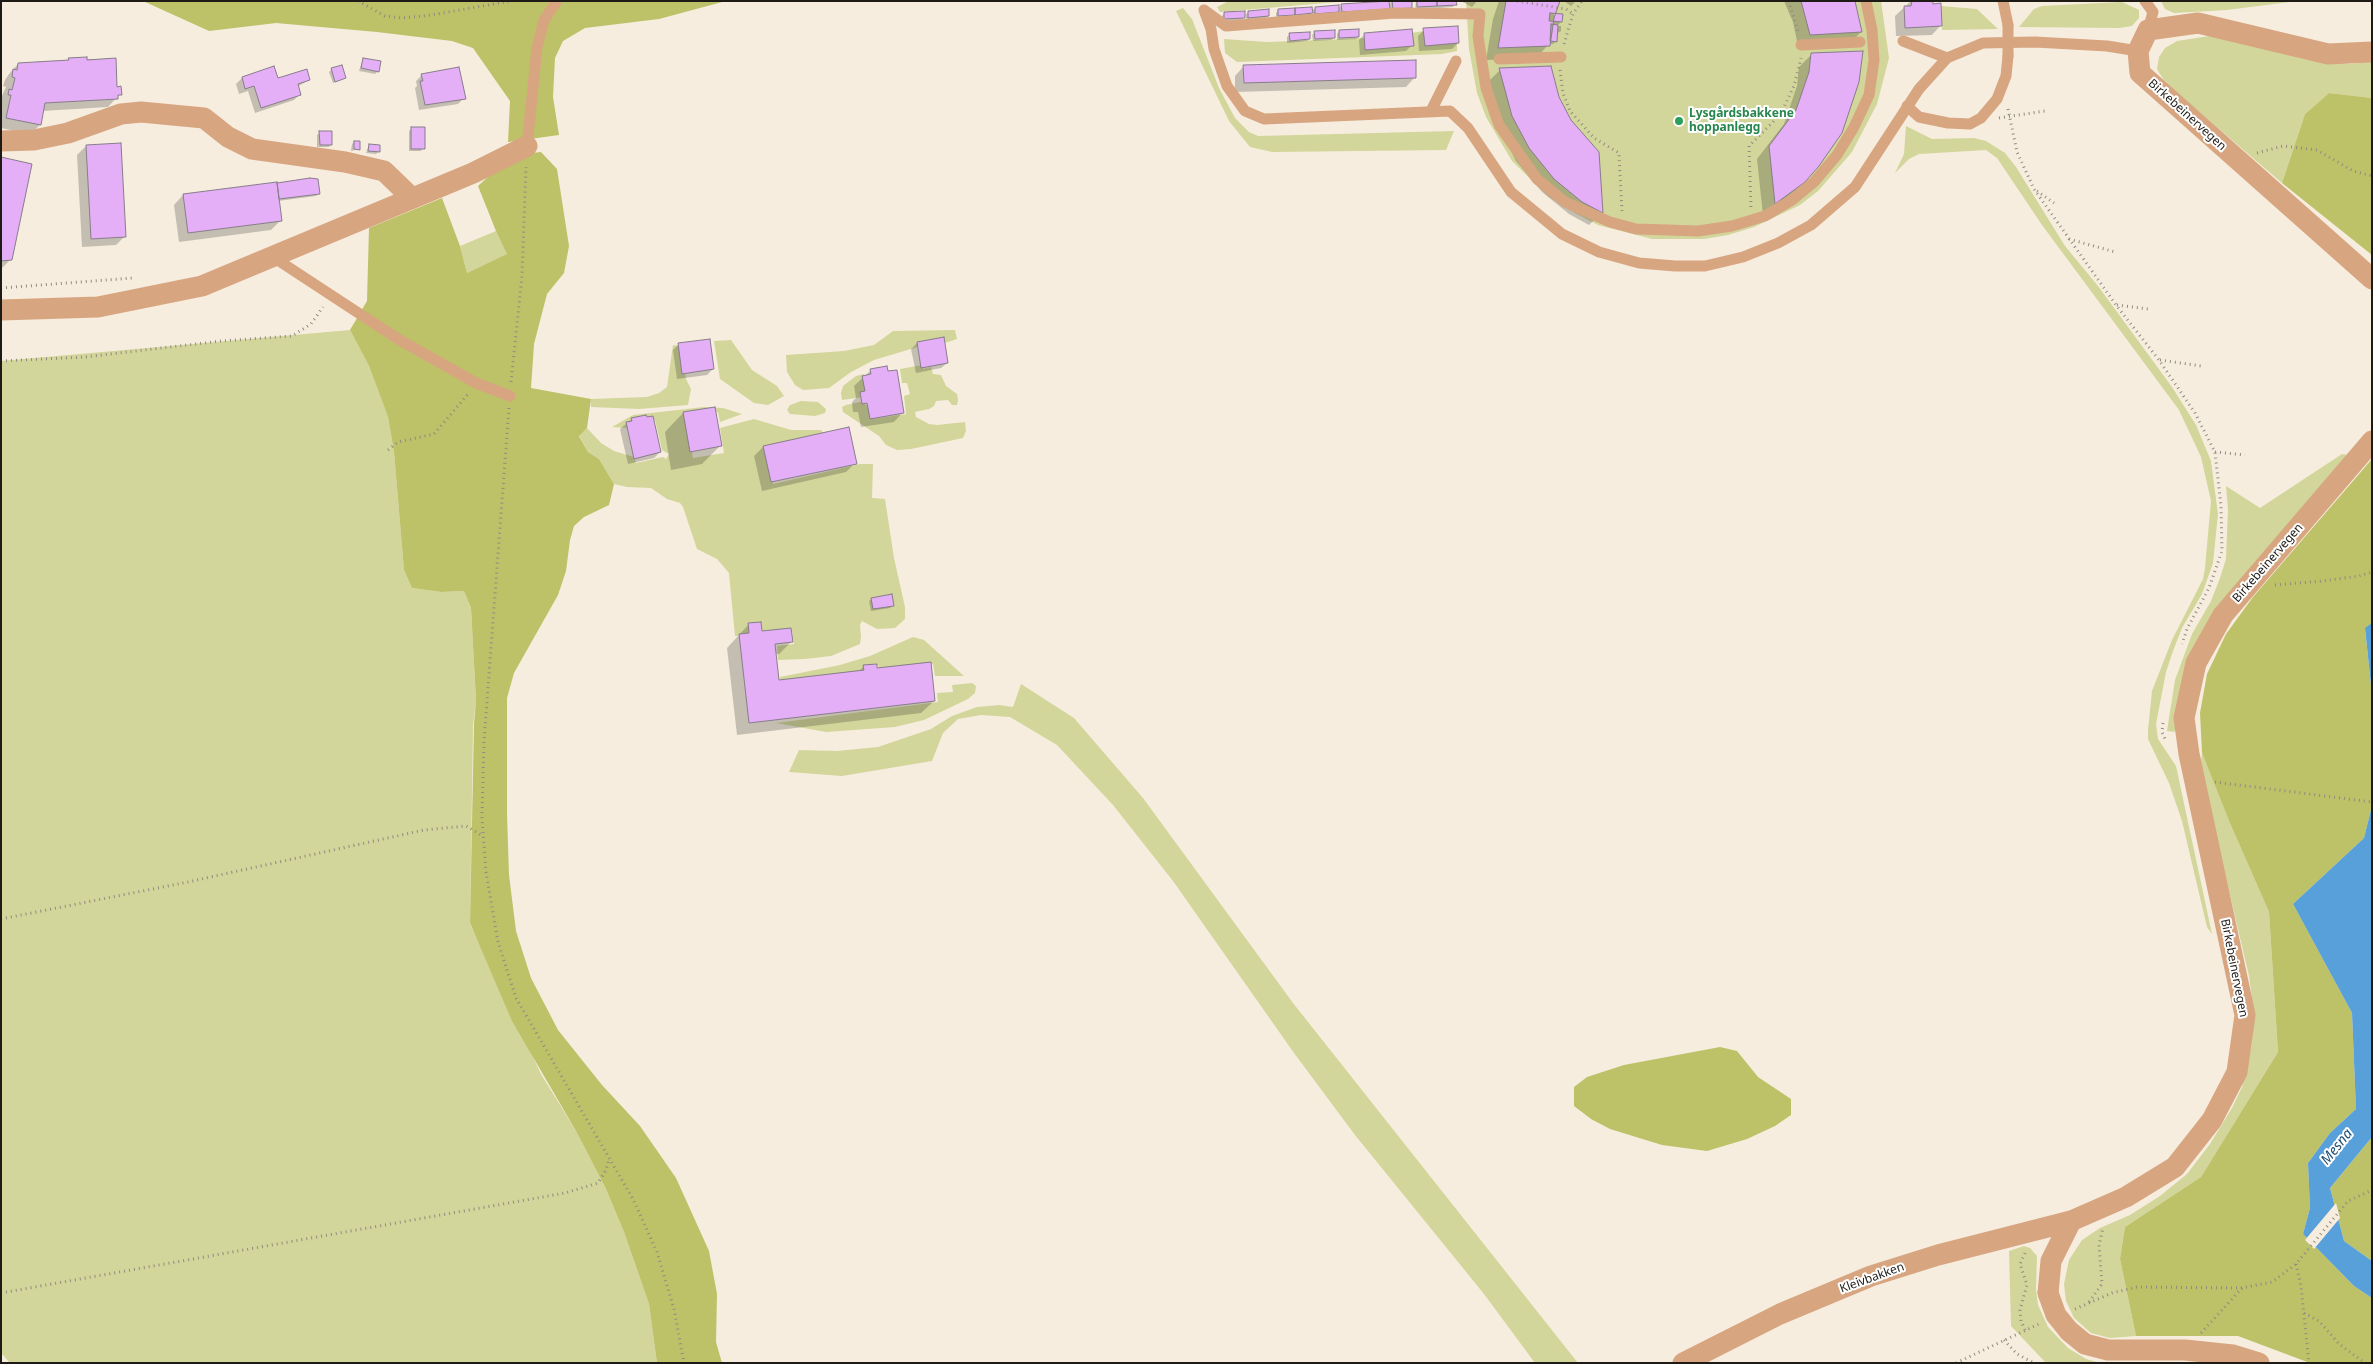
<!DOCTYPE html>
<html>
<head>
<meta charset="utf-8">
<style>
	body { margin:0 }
	#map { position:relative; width:2373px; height:1364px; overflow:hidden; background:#f6edde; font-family:"Noto Sans",sans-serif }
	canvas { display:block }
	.frame { position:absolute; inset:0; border:2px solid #1e1b16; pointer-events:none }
</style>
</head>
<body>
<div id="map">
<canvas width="2373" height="1364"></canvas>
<div class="frame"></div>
</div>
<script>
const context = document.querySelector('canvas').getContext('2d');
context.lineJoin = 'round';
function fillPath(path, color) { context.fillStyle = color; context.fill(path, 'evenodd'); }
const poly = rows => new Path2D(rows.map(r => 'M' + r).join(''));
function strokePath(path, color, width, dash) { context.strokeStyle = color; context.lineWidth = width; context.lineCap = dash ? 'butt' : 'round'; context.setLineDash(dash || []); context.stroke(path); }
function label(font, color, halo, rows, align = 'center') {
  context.font = font + ' "Noto Sans",sans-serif'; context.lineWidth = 4; context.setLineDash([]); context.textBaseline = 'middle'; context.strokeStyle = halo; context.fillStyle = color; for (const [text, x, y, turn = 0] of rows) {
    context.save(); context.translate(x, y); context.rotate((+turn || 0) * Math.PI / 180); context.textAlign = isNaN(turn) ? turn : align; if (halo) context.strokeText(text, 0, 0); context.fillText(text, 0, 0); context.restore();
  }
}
fillPath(poly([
	[1229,1,1349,1,1220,12,1217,7],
	[1466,1,1881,1,1889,58,1877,104,1852,152,1818,191,1800,205,1754,227,1728,235,1704,239,1652,239,1598,225,1575,213,1549,197,1512,161,1486,117,1477,93,1469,49],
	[2161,1,2298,1,2227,10,2174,13,2165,9],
	[2122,2,2139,10,2139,18,2132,26,2119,28,2019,27,2034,9,2042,6],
	[1941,6,1977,9,1998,29,1942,30],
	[1183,8,1192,19,1219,88,1235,118,1249,132,1258,136,1454,131,1446,150,1272,152,1250,147,1229,121,1176,11],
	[1424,31,1457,36,1457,51,1442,54,1237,62,1225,53,1224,39,1267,42,1321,40,1387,37],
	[2216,35,2304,59,2349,64,2372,62,2372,98,2329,93,2305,114,2282,183,2176,92,2163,79,2157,69,2159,57,2165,48,2177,41],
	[1906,126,1932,139,1974,138,1986,141,2005,153,2016,167,2065,246,2098,286,2172,387,2196,425,2211,461,2218,514,2213,563,2202,594,2182,628,2173,651,2166,672,2156,724,2158,739,2176,766,2212,934,2207,927,2182,821,2169,783,2148,739,2148,730,2152,691,2172,640,2203,579,2205,568,2211,501,2201,457,2179,410,2042,225,1997,158,1986,150,1919,154,1909,159,1895,173,1904,154],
	[496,231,508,254,467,273,460,246],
	[350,330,369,366,388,417,394,452,404,570,412,588,441,592,464,591,471,608,476,700,473,726,470,924,541,1074,576,1131,606,1189,624,1232,649,1304,657,1363,10,1363,1,1353,1,361],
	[955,330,957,339,945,343,944,339,874,360,851,372,829,388,803,390,795,385,787,372,786,355,844,351,874,345,893,331],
	[731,340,752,370,777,386,784,396,768,405,754,403,720,379,714,341],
	[673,345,681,346,686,379,691,389,688,405,639,409,591,407,591,399,647,397,659,393,667,387],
	[922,365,923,369,931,367,933,374,941,375,946,386,957,394,958,400,957,405,952,405,948,400,936,401,934,406,929,409,915,412,916,417,929,424,937,425,965,422,966,431,963,438,911,449,897,450,886,445,879,436,843,412,842,407,846,405,864,401,865,405,870,404,873,419,906,414,904,396,910,394,907,383,902,383,900,369],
	[864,374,867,391,863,397,842,400,841,393,843,386,856,376],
	[801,401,818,402,826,409,825,413,815,416,790,414,787,410,790,405],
	[704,407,723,408,742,414,720,422,718,412,686,416,693,458,724,453,720,428,754,419,791,430,821,430,823,433,765,447,773,484,860,464,873,464,872,498,885,499,894,558,905,607,905,619,895,628,877,629,862,621,860,625,861,637,860,644,831,656,805,659,778,660,777,646,794,644,792,630,763,634,761,623,749,625,750,635,735,636,729,573,717,559,697,549,683,507,680,503,667,499,651,488,627,487,614,484,599,459,588,452,579,435,587,428,601,443,614,451,634,457,636,463,663,457,666,459,669,454,662,450,655,420,632,421,627,428,612,427,633,415],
	[2342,454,2348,455,2235,586,2177,728,2174,732,2167,731,2175,680,2192,634,2211,601,2220,578,2226,559,2228,509,2226,486,2260,508],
	[913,637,924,640,964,676,935,676,933,664,880,671,878,665,865,666,865,673,781,684,780,677,840,665,870,656],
	[972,683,976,686,975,693,968,699,924,720,895,727,826,732,776,723,938,702,937,693,953,692,952,685],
	[1021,684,1074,718,1143,798,1293,1003,1578,1363,1535,1363,1484,1294,1355,1135,1294,1053,1173,881,1113,805,1057,745,1010,717,981,715,958,719,943,733,932,761,842,776,789,772,799,750,837,751,878,747,931,729,952,716,977,707,999,705,1013,707],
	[2202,753,2229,821,2269,912,2278,1052,2201,1177,2125,1227,2120,1259,2136,1336,2110,1338,2091,1333,2074,1318,2066,1301,2064,1284,2069,1260,2082,1240,2100,1228,2130,1215,2160,1196,2187,1174,2210,1144,2232,1108,2242,1087,2251,1048,2254,1015,2249,976,2200,767],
	[2024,1246,2030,1248,2037,1256,2036,1289,2038,1305,2048,1327,2068,1348,2086,1359,2100,1363,2046,1363,2011,1326,2009,1251]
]), '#d2d69a');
fillPath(poly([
	[143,1,726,1,659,19,585,28,563,41,555,58,553,97,559,135,508,142,510,101,473,48,452,41,377,32,276,23,209,31],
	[2329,93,2372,98,2372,255,2282,183,2305,114],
	[541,152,557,169,569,246,564,273,547,294,534,344,531,388,591,399,587,428,579,436,588,452,599,459,614,484,609,505,584,517,574,526,570,540,566,571,558,595,514,673,507,698,507,815,509,875,516,931,531,978,558,1030,602,1085,640,1126,676,1178,709,1251,717,1294,716,1342,722,1363,657,1363,649,1304,624,1232,606,1189,576,1131,512,1021,470,923,474,724,476,700,471,608,464,591,441,592,412,588,404,570,394,452,388,417,369,366,350,330,367,301,369,228,442,198,460,246,467,273,507,254,496,231,478,186,490,175,532,153],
	[2372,459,2372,623,2365,629,2372,695,2372,806,2364,838,2293,904,2352,1013,2356,1109,2330,1133,2308,1163,2310,1208,2303,1234,2354,1286,2372,1298,2372,1363,2310,1363,2238,1336,2136,1336,2120,1259,2125,1227,2201,1177,2278,1052,2269,912,2229,821,2202,753,2200,713,2207,674,2226,634,2253,597],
	[1720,1047,1737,1051,1758,1077,1791,1099,1791,1115,1775,1126,1747,1139,1707,1151,1662,1145,1610,1129,1591,1119,1574,1106,1574,1087,1587,1077,1624,1065],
	[2372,1137,2372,1261,2344,1241,2330,1188]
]), '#bdc168');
fillPath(poly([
	[2372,623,2372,695,2365,628],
	[2372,806,2372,1137,2330,1188,2344,1241,2372,1261,2372,1298,2354,1286,2303,1234,2310,1208,2308,1163,2330,1133,2356,1109,2352,1013,2293,904,2364,838]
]), '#58a0da');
fillPath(poly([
	[2336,1203,2340,1218,2314,1249,2305,1240]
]), '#f6edde');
fillPath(poly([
	[1392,1,1410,1,1390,11,1390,7,1382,14,1313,16,1313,12,1309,16,1276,18,1276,13,1278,10,1311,12,1315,8,1338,9,1342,5,1388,6],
	[1416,1,1455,1,1455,4,1453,7,1415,10],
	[1461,1,1477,1,1472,7],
	[1499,1,1559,1,1554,15,1561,22,1557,26,1561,26,1561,31,1556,34,1556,41,1553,44,1549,44,1536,58,1486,60,1493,19],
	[1564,1,1576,1,1571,6],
	[1784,1,1853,1,1861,32,1849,44,1798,46,1793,22],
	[1911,1,1918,1,1941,25,1932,35,1896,36,1895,16],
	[1248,12,1268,16,1265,19,1246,20,1246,15,1241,20,1222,21,1222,16,1225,13,1244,17],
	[1424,30,1458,43,1452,49,1419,51,1418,36],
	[1339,31,1358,37,1356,39,1337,40,1337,34],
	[1315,32,1334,38,1331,40,1313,41,1312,35],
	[1290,34,1309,39,1307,41,1287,43,1287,37],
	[1365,34,1412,45,1406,51,1360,55,1359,40],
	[1812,54,1804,182,1791,195,1763,215,1757,159,1784,124,1797,86,1799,67],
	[69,59,115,59,116,88,120,94,108,107,42,111,40,125,30,134,1,128,1,98,6,87,3,86,5,80,9,74,18,64,66,62],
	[363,59,378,71,375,74,359,71],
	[1244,66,1415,77,1406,87,1235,92,1235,76],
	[332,69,345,78,333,83,329,72],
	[1500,70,1558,98,1601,213,1589,225,1569,214,1542,192,1516,161,1500,129,1488,82],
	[422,75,464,98,458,104,419,110,415,88,417,86,416,81],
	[242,78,277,80,309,80,297,87,300,94,294,100,255,113,248,91,239,94,236,84],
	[412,128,423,148,421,151,409,151,409,131],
	[320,132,331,144,329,147,317,147,317,135],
	[354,142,359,149,351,151,352,144],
	[369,145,379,151,376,154,366,153],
	[86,146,125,236,116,245,82,247,77,155],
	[1,158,11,259,1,269],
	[319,193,316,196,278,201,281,220,271,230,179,242,174,205,183,195],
	[917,343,947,363,941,368,916,373,911,349],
	[679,344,713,369,707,375,677,379,673,350],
	[871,370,903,412,894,422,861,427,858,412,853,412,852,402,856,398,854,386],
	[683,413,720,446,702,464,671,470,665,432],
	[632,419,646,419,660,452,654,458,628,464,620,429],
	[763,447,855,463,846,472,762,491,754,456],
	[872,599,893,605,890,608,871,611,869,601],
	[749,624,761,632,792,641,779,654,775,654,778,682,858,672,864,666,876,670,934,701,921,713,737,735,727,648]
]), '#0003');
const building = poly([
	[1389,1,1390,9,1342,12,1341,4,1389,1],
	[1392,1,1412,1,1412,8,1393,9,1392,1],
	[1417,1,1437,1,1437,6,1417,7,1417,1],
	[1437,1,1456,1,1457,5,1437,6,1437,1],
	[1506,1,1560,1,1554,18,1550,46,1498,48,1506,1],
	[1801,1,1855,1,1862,32,1810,35,1801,1],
	[1933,1,1933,4,1941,3,1942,26,1905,28,1904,6,1911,6,1912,1,1933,1],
	[1339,5,1339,12,1315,14,1315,7,1339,5],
	[1312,7,1313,13,1295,15,1295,8,1312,7],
	[1295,8,1295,15,1278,16,1278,9,1295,8],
	[1269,9,1269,16,1248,18,1248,11,1269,9],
	[1245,11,1245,18,1224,19,1224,12,1245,11],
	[1550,13,1563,14,1562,22,1549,21,1550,13],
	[1551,24,1558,25,1557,42,1550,41,1551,24],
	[1458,26,1459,43,1425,46,1423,28,1458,26],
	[1359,29,1359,37,1339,38,1339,30,1359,29],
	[1412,29,1414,46,1365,50,1364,33,1412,29],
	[1335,30,1335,38,1315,39,1314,31,1335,30],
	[1310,32,1310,39,1290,41,1289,33,1310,32],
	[1863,51,1859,82,1842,133,1819,166,1805,182,1775,204,1769,146,1796,110,1809,72,1811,53,1863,51],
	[87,57,87,60,116,58,117,87,121,86,122,95,118,95,118,99,45,103,41,125,6,118,11,95,8,95,9,89,12,90,15,78,12,77,13,69,17,70,18,63,69,60,68,58,87,57],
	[363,58,381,61,379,72,361,68,363,58],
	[1416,60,1416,78,1244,83,1243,65,1416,60],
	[342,65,346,78,335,82,331,68,342,65],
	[274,66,278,78,307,69,310,80,298,84,301,95,261,108,254,86,245,89,242,77,274,66],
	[1551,66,1559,97,1571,120,1599,152,1603,213,1582,202,1554,179,1529,148,1512,116,1499,68,1551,66],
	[459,67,466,99,425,105,420,81,423,81,421,74,459,67],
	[411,127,425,127,425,149,411,149,411,127],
	[319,131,332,131,332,145,320,145,319,131],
	[354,141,360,141,360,150,354,149,354,141],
	[121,143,126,237,91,239,86,145,121,143],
	[369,144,380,145,380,152,368,151,369,144],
	[1,157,32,164,12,260,1,261,1,157],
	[310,178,318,179,320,194,279,199,277,183,310,178],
	[277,182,282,221,188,233,183,194,277,182],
	[944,337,948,363,921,368,917,342,944,337],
	[710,339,714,369,682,374,678,343,710,339],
	[887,366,888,371,897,370,904,413,870,419,867,403,862,404,860,392,865,391,862,376,871,374,870,369,887,366],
	[715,407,722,446,690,452,683,412,715,407],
	[646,415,647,417,653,416,661,452,634,459,626,422,632,421,631,418,646,415],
	[849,427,857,464,771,482,763,446,849,427],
	[892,594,894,606,873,609,871,598,892,594],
	[761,622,762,631,791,628,793,642,775,644,779,680,864,670,863,665,877,664,877,668,931,662,935,701,749,723,739,634,749,633,748,623,761,622]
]);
fillPath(building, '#e4aff6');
strokePath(building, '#877d8a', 1);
strokePath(poly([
	[358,1,385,16,402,18,431,15,511,1],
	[1517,1,1566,9,1573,14],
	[1789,1,1798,32],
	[1564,44,1573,14,1582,1],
	[1560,70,1563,93,1570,111,1594,138,1619,153,1622,211],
	[2008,109,2017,152,2034,189,2116,305,2159,360,2195,413,2215,452,2221,506,2222,551,2209,588,2187,629,2182,644],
	[1999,118,2045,111],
	[2257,153,2283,146,2317,150,2353,171,2372,176],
	[2037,191,2054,203],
	[1751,207,1749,146,1773,122,1784,107,1794,86,1801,58],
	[2069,239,2115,252],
	[1,288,133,278],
	[2117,305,2148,309],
	[2160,360,2201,366],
	[1,361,85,357,221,341,292,336,311,324,323,307],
	[511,382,522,276,526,167],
	[509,408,484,741,482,817,486,872,498,942,516,998,633,1199,657,1252,674,1309,684,1363],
	[388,450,398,442,434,434,468,394],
	[2215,452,2245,455],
	[2275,585,2323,581,2359,576,2372,572],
	[2163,723,2162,732,2166,741],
	[2215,782,2372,802],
	[1,919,188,882,424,830,466,826,483,836],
	[2025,1253,2020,1264,2027,1285,2020,1310,2021,1321,2025,1330],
	[2296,1264,2301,1286,2309,1363],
	[1,1293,565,1193,598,1183,606,1170,609,1160],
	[2089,1302,2102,1284,2099,1245,2103,1228],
	[2075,1309,2112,1293,2137,1287,2242,1288,2272,1282,2296,1264,2348,1201,2372,1190],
	[2304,1313,2319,1321,2339,1344,2365,1363],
	[2201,1333,2242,1288],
	[2004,1340,2017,1354,2034,1363],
	[1956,1363,2039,1324]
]), '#918b81', 3, [1, 4]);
strokePath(poly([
	[2003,1,2008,25],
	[2145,1,2153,12,2148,30],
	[1204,10,1211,29,1214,49,1227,86,1245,111,1264,119,1450,111,1468,128,1511,192,1562,234,1599,252,1639,263,1675,266,1705,266,1743,257,1778,243,1811,225,1855,187,1919,89,1947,58,1983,43,2035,42,2107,46,2138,51],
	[1204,10,1226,26,1395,13,1480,14,1478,36,1486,88,1499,125,1537,179,1565,202,1610,222,1636,229,1698,231,1732,226,1765,216,1792,200,1814,182,1837,155,1854,127,1869,95,1874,60,1872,30,1866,1],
	[1903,41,1947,58],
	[1801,45,1860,42],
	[1499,59,1561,57],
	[1907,106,1919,117,1948,123,1970,124,1981,118,1997,99,2006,76,2008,56],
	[1431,111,1456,61],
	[527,146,537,48,544,20,557,1],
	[273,257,398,339,476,383,510,396]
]), '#d8a581', 11);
strokePath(poly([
	[2372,52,2328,54,2198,23,2148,30,2138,51,2140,73,2372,279],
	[1,141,34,140,68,133,121,114,141,112,204,118,228,137,252,149,345,162,384,171,412,198],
	[1,310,98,307,202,286,473,173,527,146],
	[2048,1293,2051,1261,2071,1221],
	[2069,1331,2085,1344,2108,1350,2185,1350,2233,1355,2259,1363],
	[1683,1363,1780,1314,1871,1276,1938,1255,2071,1221,2126,1197,2175,1167,2212,1120,2237,1072,2245,1015,2189,754,2184,718,2196,663,2223,615,2372,441]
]), '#d8a581', 21);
strokePath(poly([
	[2008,25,2008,56]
]), '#d8a581', 11);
strokePath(poly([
	[2048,1293,2056,1315,2069,1331]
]), '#d8a581', 21);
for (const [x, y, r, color] of [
	[1679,121,5,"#2e9e5b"]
]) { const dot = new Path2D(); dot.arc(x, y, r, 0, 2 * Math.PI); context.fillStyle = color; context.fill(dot); strokePath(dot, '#fff', 2); }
label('bold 12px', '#27864d', '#fff', [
	["Lysgårdsbakkene",1689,114],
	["hoppanlegg",1689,128]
], 'left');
label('12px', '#1e1b16', '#fff', [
	["Birkebeinervegen",2187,115,42],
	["Birkebeinervegen",2268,563,-49],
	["Birkebeinervegen",2234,968,79],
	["Kleivbakken",1872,1278,-20]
]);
label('italic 14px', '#1b4f76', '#fff', [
	["Mesna",2337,1147,-51]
]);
</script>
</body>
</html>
